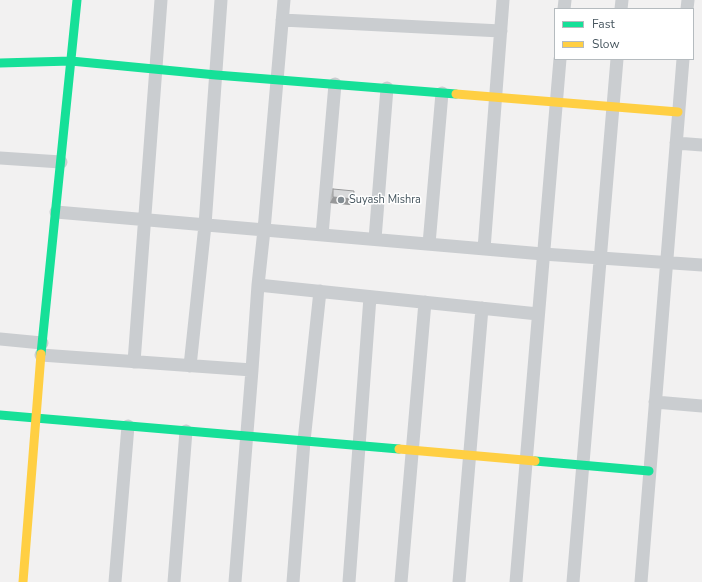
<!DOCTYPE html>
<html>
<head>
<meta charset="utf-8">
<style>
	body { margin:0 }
	#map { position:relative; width:702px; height:582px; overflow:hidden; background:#f2f1f1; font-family:"Nunito Sans",sans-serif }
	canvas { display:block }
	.legend { position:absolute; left:554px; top:8px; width:140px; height:52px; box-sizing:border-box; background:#fff; border:1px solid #b5bbbf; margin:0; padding:5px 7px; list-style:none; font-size:12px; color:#47565f }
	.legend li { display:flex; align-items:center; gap:8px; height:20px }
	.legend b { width:20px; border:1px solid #b5bbbf }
</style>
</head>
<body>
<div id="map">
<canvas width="702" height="582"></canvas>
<ul class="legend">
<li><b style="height:5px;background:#16e098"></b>Fast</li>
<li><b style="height:5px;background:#ffcf43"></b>Slow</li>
</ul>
</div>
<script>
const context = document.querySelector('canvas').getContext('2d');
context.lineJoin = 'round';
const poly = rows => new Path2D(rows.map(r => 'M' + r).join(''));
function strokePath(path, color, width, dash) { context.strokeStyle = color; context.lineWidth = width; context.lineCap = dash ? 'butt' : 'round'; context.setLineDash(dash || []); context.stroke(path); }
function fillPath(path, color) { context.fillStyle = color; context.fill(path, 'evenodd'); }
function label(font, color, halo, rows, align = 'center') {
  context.font = font + ' "Nunito Sans",sans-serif'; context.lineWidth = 3; context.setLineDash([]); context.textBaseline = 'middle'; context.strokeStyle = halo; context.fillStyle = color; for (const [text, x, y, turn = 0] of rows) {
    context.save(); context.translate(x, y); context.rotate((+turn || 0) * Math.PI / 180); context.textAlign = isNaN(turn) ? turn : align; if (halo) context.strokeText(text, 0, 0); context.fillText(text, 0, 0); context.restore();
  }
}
strokePath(poly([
	[564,9,565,0],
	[621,9,622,0],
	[687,9,688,0],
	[282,20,501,31],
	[676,143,702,145],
	[0,158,61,162],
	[56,212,543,254,702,265],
	[322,235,335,84],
	[375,239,387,88],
	[429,244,442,93],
	[484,249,503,0],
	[258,285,538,314],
	[0,339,42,343],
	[41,355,252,370],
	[134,362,161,0],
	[190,366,205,225,221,0],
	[655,402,702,406],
	[115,582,128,426],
	[174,582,186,431],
	[235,582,252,370,258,285,264,230,284,0],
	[293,582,304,441,320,291],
	[349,582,370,297],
	[401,582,425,302],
	[459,582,482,308],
	[516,582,560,59],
	[573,582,617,59],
	[641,582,683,59]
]), '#cacdd0', 13);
strokePath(poly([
	[0,63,71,61,216,75,456,94],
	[41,354,77,0],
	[0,415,399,449],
	[535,461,649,471]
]), '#16e098', 9);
strokePath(poly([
	[456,94,678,112],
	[399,449,535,461],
	[23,582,41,354]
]), '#ffcf43', 9);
fillPath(poly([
	[333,189,353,199,350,205,330,203,331,195]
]), '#babbbb');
fillPath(poly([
	[333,197,353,199,350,205,330,203]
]), '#979899');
const building = poly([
	[333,189,354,191,353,199,333,197,333,189]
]);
fillPath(building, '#d8d9da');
strokePath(building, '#979899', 1);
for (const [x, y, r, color] of [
	[341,200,4,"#838c92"]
]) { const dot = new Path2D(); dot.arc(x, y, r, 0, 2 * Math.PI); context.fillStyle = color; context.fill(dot); strokePath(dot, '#fff', 1.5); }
label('11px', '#47565f', '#fff', [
	["Suyash Mishra",349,200]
], 'left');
</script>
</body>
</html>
